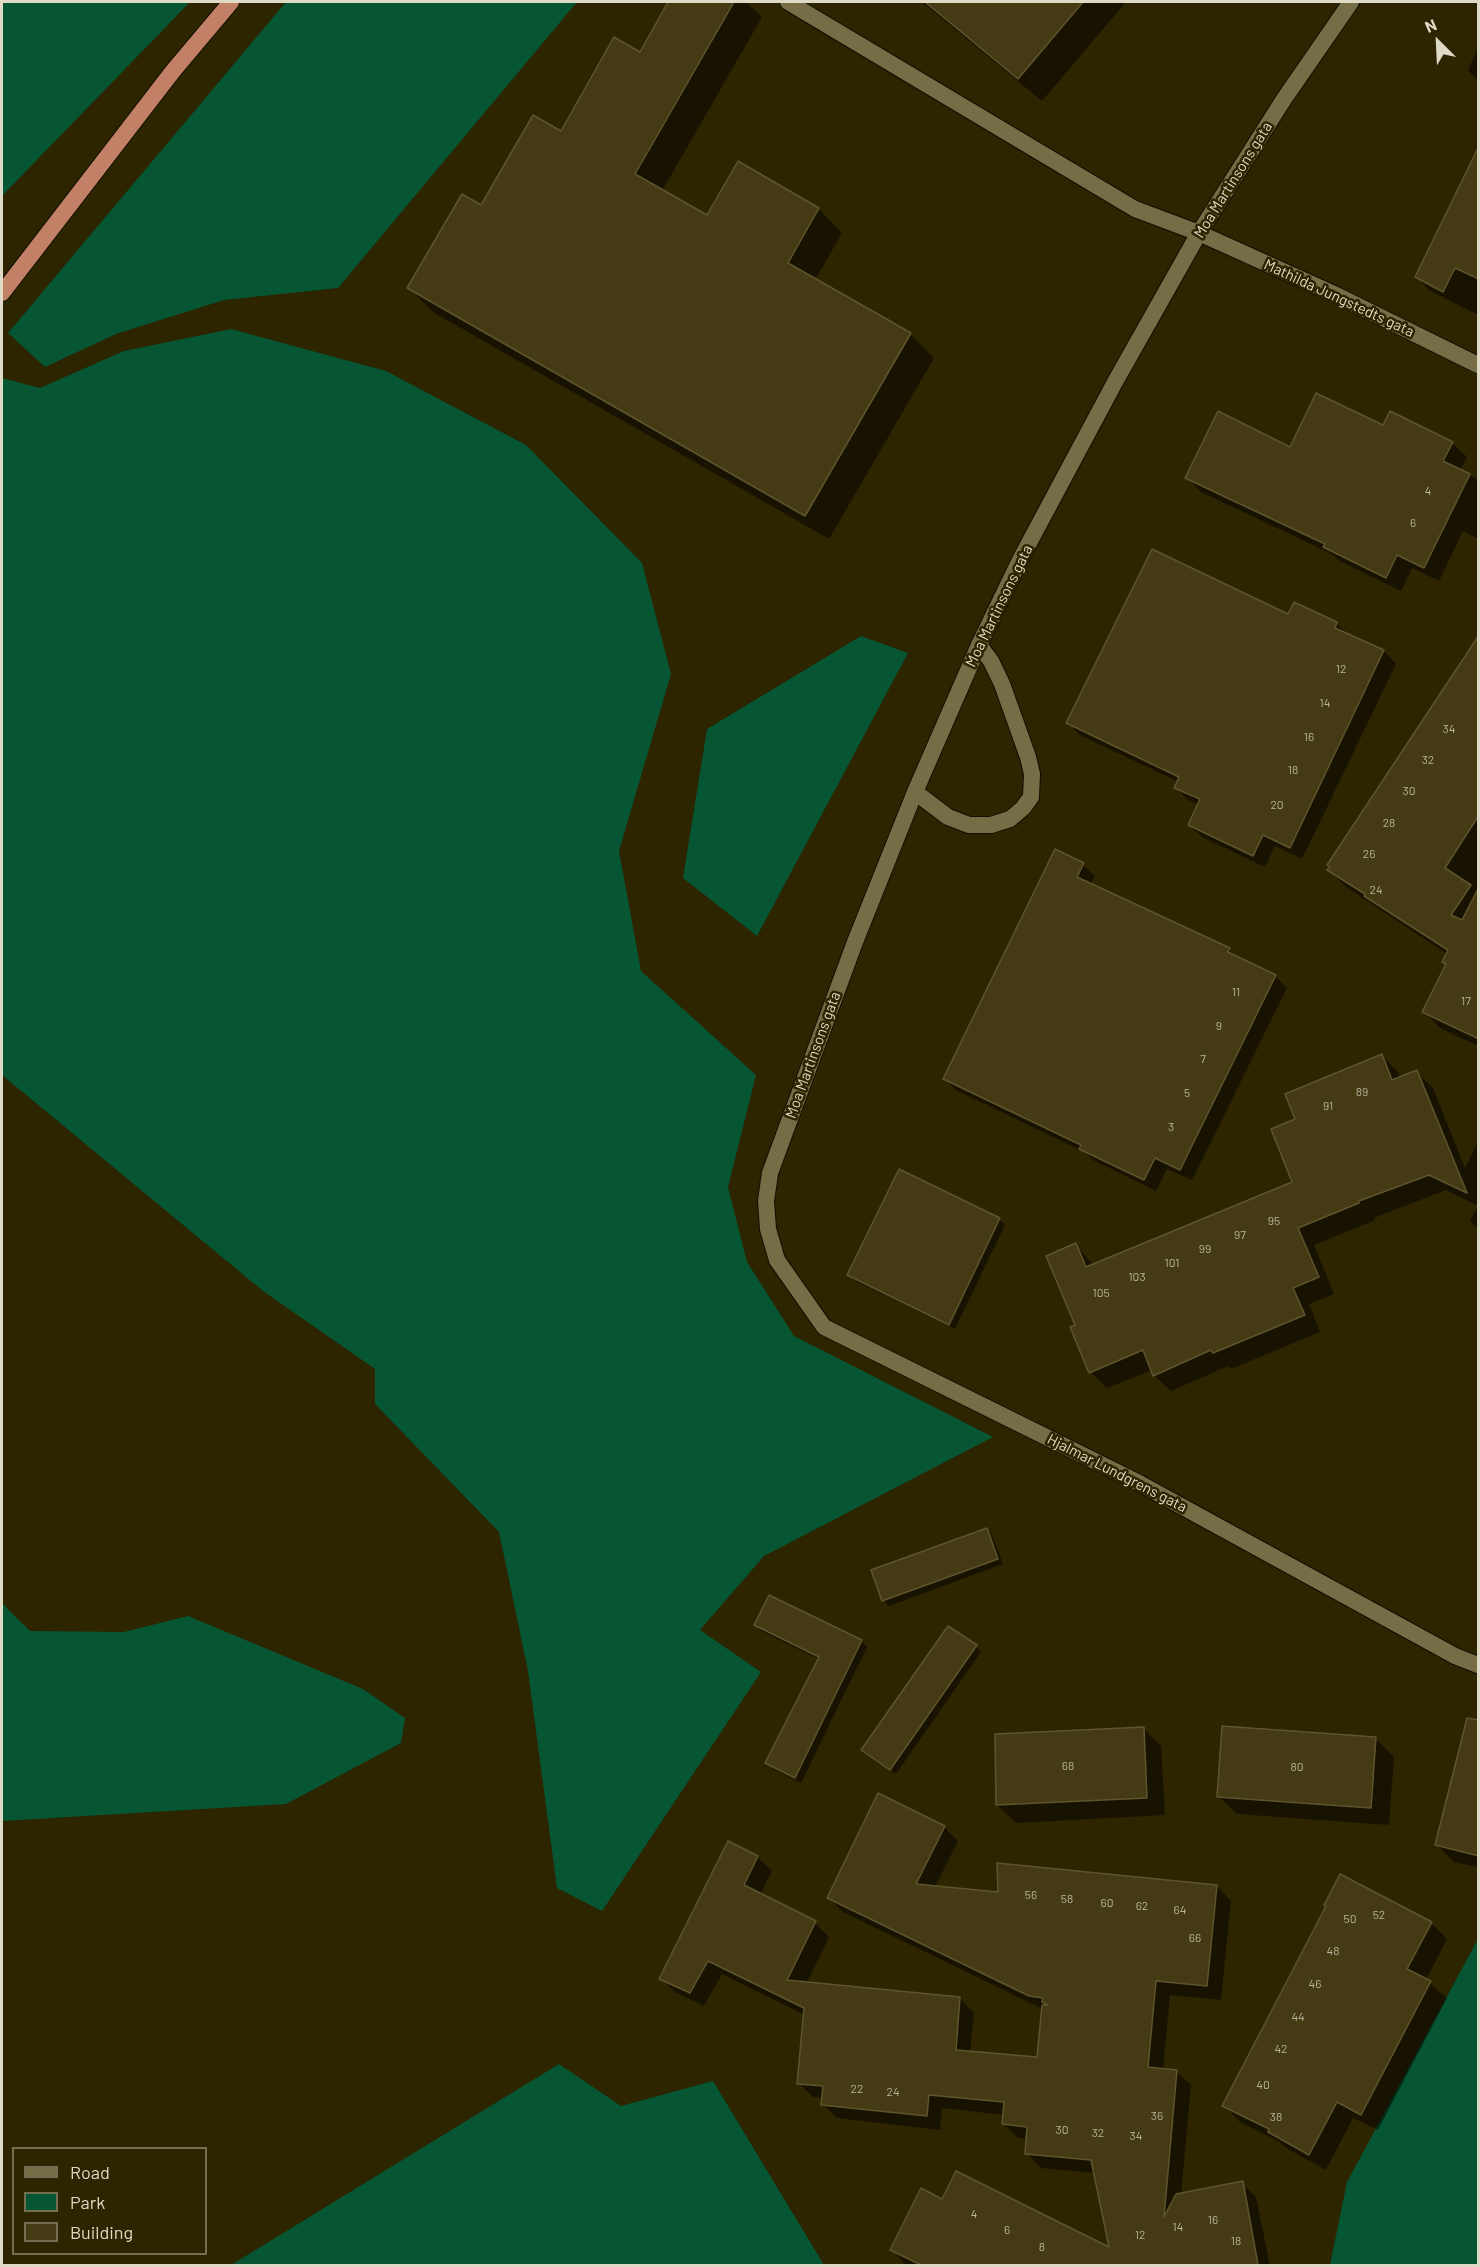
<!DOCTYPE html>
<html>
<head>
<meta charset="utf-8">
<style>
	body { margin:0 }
	#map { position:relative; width:1480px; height:2267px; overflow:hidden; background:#2d2400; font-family:Barlow,sans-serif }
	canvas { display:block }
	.frame { position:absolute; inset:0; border:3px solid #dfdac5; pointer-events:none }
	.legend { position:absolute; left:12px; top:2147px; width:195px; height:108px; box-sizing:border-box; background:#2d2400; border:2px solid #746d4f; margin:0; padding:8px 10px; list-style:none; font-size:18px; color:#dfdac5 }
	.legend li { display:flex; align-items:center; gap:12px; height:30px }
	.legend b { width:30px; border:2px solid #746d4f }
	.north { position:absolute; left:1408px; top:12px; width:60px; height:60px; -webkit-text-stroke:4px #2d2400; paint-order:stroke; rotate:336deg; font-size:16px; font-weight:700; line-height:24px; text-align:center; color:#dfdac5 }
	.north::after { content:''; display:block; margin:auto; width:21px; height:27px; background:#dfdac5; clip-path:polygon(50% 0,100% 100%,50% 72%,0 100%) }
</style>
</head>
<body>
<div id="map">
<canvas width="1480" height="2267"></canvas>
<div class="frame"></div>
<ul class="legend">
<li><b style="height:8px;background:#756d45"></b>Road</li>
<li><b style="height:16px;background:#065633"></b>Park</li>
<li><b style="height:16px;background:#443b14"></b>Building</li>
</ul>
<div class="north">N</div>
</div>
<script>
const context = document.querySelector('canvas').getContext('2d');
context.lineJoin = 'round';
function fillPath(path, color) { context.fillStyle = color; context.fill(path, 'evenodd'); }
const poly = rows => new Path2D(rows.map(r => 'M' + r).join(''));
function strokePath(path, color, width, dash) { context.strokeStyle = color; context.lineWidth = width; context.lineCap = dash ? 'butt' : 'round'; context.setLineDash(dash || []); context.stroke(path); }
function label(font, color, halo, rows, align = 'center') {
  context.font = font + ' Barlow,sans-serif'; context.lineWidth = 5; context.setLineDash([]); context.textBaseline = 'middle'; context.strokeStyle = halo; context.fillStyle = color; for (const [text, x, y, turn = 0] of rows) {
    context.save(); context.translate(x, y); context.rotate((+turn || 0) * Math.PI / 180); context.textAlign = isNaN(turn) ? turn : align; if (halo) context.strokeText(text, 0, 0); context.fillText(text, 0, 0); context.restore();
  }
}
fillPath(poly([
	[2,2,190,2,2,196],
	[286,2,577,2,338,288,224,300,116,334,45,367,8,333],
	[231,329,386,371,526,445,642,563,671,674,619,851,641,971,756,1075,728,1187,747,1262,794,1336,993,1437,764,1556,700,1630,761,1672,602,1911,557,1888,528,1671,499,1532,375,1404,375,1369,263,1291,2,1075,2,378,40,388,124,351],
	[861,636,908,653,757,936,683,878,707,729],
	[2,1603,30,1631,124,1632,188,1616,363,1689,405,1718,401,1743,286,1804,2,1821],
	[1478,1939,1478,2265,1330,2265,1347,2182],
	[559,2064,621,2106,713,2081,824,2265,231,2265]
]), '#065633');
fillPath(poly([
	[670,2,746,2,762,17,662,191,707,217,739,163,819,209,842,233,815,280,910,334,934,358,829,539,433,312,409,288,482,207,640,54],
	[922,2,1126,2,1042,101],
	[1478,48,1478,81,1468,70],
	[1478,149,1478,315,1429,290,1417,277],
	[1384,427,1452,443,1467,457,1460,471,1478,479,1478,539,1463,531,1439,581,1412,568,1401,591,1340,561,1332,554,1201,492,1187,478,1291,449],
	[1294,604,1337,624,1348,635,1384,651,1396,664,1302,859,1275,846,1265,867,1202,837,1189,825,1199,805,1188,800,1176,788,1179,782,1080,735,1068,723,1289,616],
	[1465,653,1478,661,1478,1046,1440,1028,1424,1011,1447,965,1443,962,1447,954,1346,887,1329,870,1451,679,1450,678],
	[1083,865,1095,876,1090,885,1229,949,1237,958,1275,976,1287,988,1192,1180,1167,1169,1156,1191,1093,1160,1084,1152,956,1090,944,1079],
	[1381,1055,1398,1072,1400,1078,1416,1072,1433,1088,1465,1168,1478,1141,1478,1229,1470,1221,1478,1206,1446,1190,1374,1218,1375,1220,1314,1245,1334,1294,1309,1304,1320,1332,1231,1369,1228,1366,1171,1391,1154,1375,1152,1370,1107,1388,1091,1372,1077,1326,1076,1245,1094,1266,1294,1183,1297,1120],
	[999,1219,1005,1225,955,1329,855,1281,849,1275],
	[987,1530,992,1535,1003,1564,889,1606,884,1600],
	[770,1597,862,1642,867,1647,801,1783,773,1769,767,1763,819,1659,761,1631,756,1625],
	[976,1647,981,1652,896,1774,869,1755],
	[1143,1728,1161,1746,1165,1815,1016,1823,997,1805],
	[1376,1739,1394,1757,1389,1825,1237,1814,1218,1796],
	[1478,1756,1478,1867,1454,1862,1437,1845],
	[944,1827,958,1841,935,1887,999,1894,1217,1886,1231,1901,1221,2000,1170,1995,1163,2070,1176,2071,1191,2085,1181,2195,1242,2183,1256,2197,1270,2266,1087,2266,1085,2253,1079,2266,907,2266,892,2250,943,2200,1111,2250,1095,2173,1041,2168,1027,2153,1028,2139,1018,2138,1004,2124,1004,2115,942,2108,940,2130,837,2118,823,2104,823,2098,813,2097,799,2083,805,2015,722,1974,704,2006,675,1992,661,1978,729,1843,757,1857,772,1871,760,1895,815,1923,829,1937,806,1984,960,1998,974,2013,970,2053,1038,2059,1043,2009,843,1912,829,1898],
	[1431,1923,1447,1939,1426,1980,1447,1998,1378,2130,1353,2118,1326,2170,1286,2148,1278,2141,1240,2122,1224,2105]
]), '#0007');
const building = poly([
	[668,2,734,2,635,174,707,215,738,161,819,208,788,263,911,333,805,516,407,288,462,194,481,205,533,115,561,131,614,37,640,52,668,2],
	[925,2,1083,2,1018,79,925,2],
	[1479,146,1479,279,1455,268,1443,292,1415,277,1479,146],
	[1316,393,1383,425,1390,411,1453,442,1443,461,1470,474,1424,568,1397,555,1386,578,1323,547,1325,544,1185,478,1218,411,1290,447,1316,393],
	[1152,549,1288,614,1294,602,1337,622,1335,628,1384,650,1290,848,1263,835,1253,856,1188,825,1200,799,1174,788,1179,777,1066,723,1152,549],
	[1479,635,1479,815,1445,868,1471,885,1451,915,1462,920,1479,887,1479,1039,1422,1012,1446,964,1442,962,1448,950,1364,896,1365,894,1327,870,1330,867,1327,865,1479,635],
	[1055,849,1084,863,1077,877,1230,948,1228,952,1276,975,1180,1170,1155,1158,1144,1180,1079,1149,1081,1145,943,1079,1055,849],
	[1382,1054,1392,1080,1417,1070,1467,1193,1429,1175,1359,1201,1359,1203,1298,1228,1319,1277,1293,1288,1305,1315,1213,1353,1211,1350,1153,1376,1143,1350,1089,1373,1070,1327,1075,1325,1046,1256,1076,1243,1086,1267,1292,1182,1271,1129,1295,1119,1285,1094,1382,1054],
	[899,1169,1000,1218,949,1325,847,1275,899,1169],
	[987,1528,998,1559,882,1601,871,1570,987,1528],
	[769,1595,862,1640,795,1778,765,1763,819,1657,754,1625,769,1595],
	[948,1626,977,1645,890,1770,861,1750,948,1626],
	[1467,1718,1479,1720,1479,1856,1435,1845,1467,1718],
	[1222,1726,1376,1737,1371,1808,1217,1797,1222,1726],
	[1144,1727,1147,1798,996,1805,995,1734,1144,1727],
	[878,1793,945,1826,916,1884,998,1892,997,1863,1217,1885,1207,1986,1156,1981,1148,2067,1177,2070,1164,2217,1176,2194,1243,2181,1258,2265,921,2265,890,2250,921,2188,942,2199,956,2171,1109,2247,1091,2160,1025,2154,1027,2127,1002,2124,1004,2102,929,2095,927,2116,821,2105,823,2086,797,2084,804,2008,708,1961,690,1993,659,1979,728,1841,758,1856,744,1885,816,1921,787,1980,960,1997,956,2050,1037,2057,1042,2005,1048,2005,1042,2002,1043,1998,1029,1996,827,1898,878,1793],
	[1340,1874,1432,1922,1407,1969,1431,1981,1361,2115,1337,2102,1309,2155,1268,2132,1269,2129,1222,2106,1326,1906,1324,1905,1340,1874]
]);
fillPath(building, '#443b14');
strokePath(building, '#5e552e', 1.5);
const service = poly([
	[788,2,1135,209,1199,233],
	[915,792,948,817,969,825,991,825,1010,819,1023,808,1031,797,1032,774,1028,757,1002,684,991,661,979,645]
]);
const minor = poly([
	[1199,233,1334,294,1478,365],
	[777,1260,824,1327,1139,1483,1455,1656,1478,1665]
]);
const tertiary = poly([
	[777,1260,768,1229,766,1201,770,1173,855,942,915,792,979,645,1021,558,1115,382,1199,233,1284,99,1351,2]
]);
const trunk = poly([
	[2,293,173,71,231,2]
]);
strokePath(service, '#120e00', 18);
strokePath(minor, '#120e00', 18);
strokePath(tertiary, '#120e00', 18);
strokePath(trunk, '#120e00', 18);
strokePath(service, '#756d45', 16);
strokePath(minor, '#756d45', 16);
strokePath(tertiary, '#756d45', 16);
strokePath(trunk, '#c28066', 16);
label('12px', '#b8b299', null, [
	["4",1428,491],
	["6",1413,523],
	["12",1341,669],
	["14",1325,703],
	["34",1449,729],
	["16",1309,737],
	["32",1428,760],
	["18",1293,770],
	["30",1409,791],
	["20",1277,805],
	["28",1389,823],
	["26",1369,854],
	["24",1376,890],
	["11",1236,992],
	["17",1466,1001],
	["9",1219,1026],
	["7",1203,1059],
	["89",1362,1092],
	["5",1187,1093],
	["91",1328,1106],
	["3",1171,1127],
	["95",1274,1221],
	["97",1240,1235],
	["99",1205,1249],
	["101",1172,1263],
	["103",1137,1277],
	["105",1101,1293],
	["68",1068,1766],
	["80",1297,1767],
	["56",1031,1895],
	["58",1067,1899],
	["60",1107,1903],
	["62",1142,1906],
	["64",1180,1910],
	["52",1379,1915],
	["50",1350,1919],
	["66",1195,1938],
	["48",1333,1951],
	["46",1315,1984],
	["44",1298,2017],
	["42",1281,2049],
	["40",1263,2085],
	["22",857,2089],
	["24",893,2092],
	["36",1157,2116],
	["38",1276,2117],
	["30",1062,2130],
	["32",1098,2133],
	["34",1136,2136],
	["4",974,2214],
	["16",1213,2220],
	["14",1178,2227],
	["6",1007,2230],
	["12",1140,2235],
	["18",1236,2241],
	["8",1042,2247]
]);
label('15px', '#dfdac5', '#2d2400', [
	["Moa Martinsons gata",1233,180,-58],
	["Mathilda Jungstedts gata",1339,298,25],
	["Moa Martinsons gata",999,606,-64],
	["Moa Martinsons gata",813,1055,-70],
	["Hjalmar Lundgrens gata",1117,1473,27]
]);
</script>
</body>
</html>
